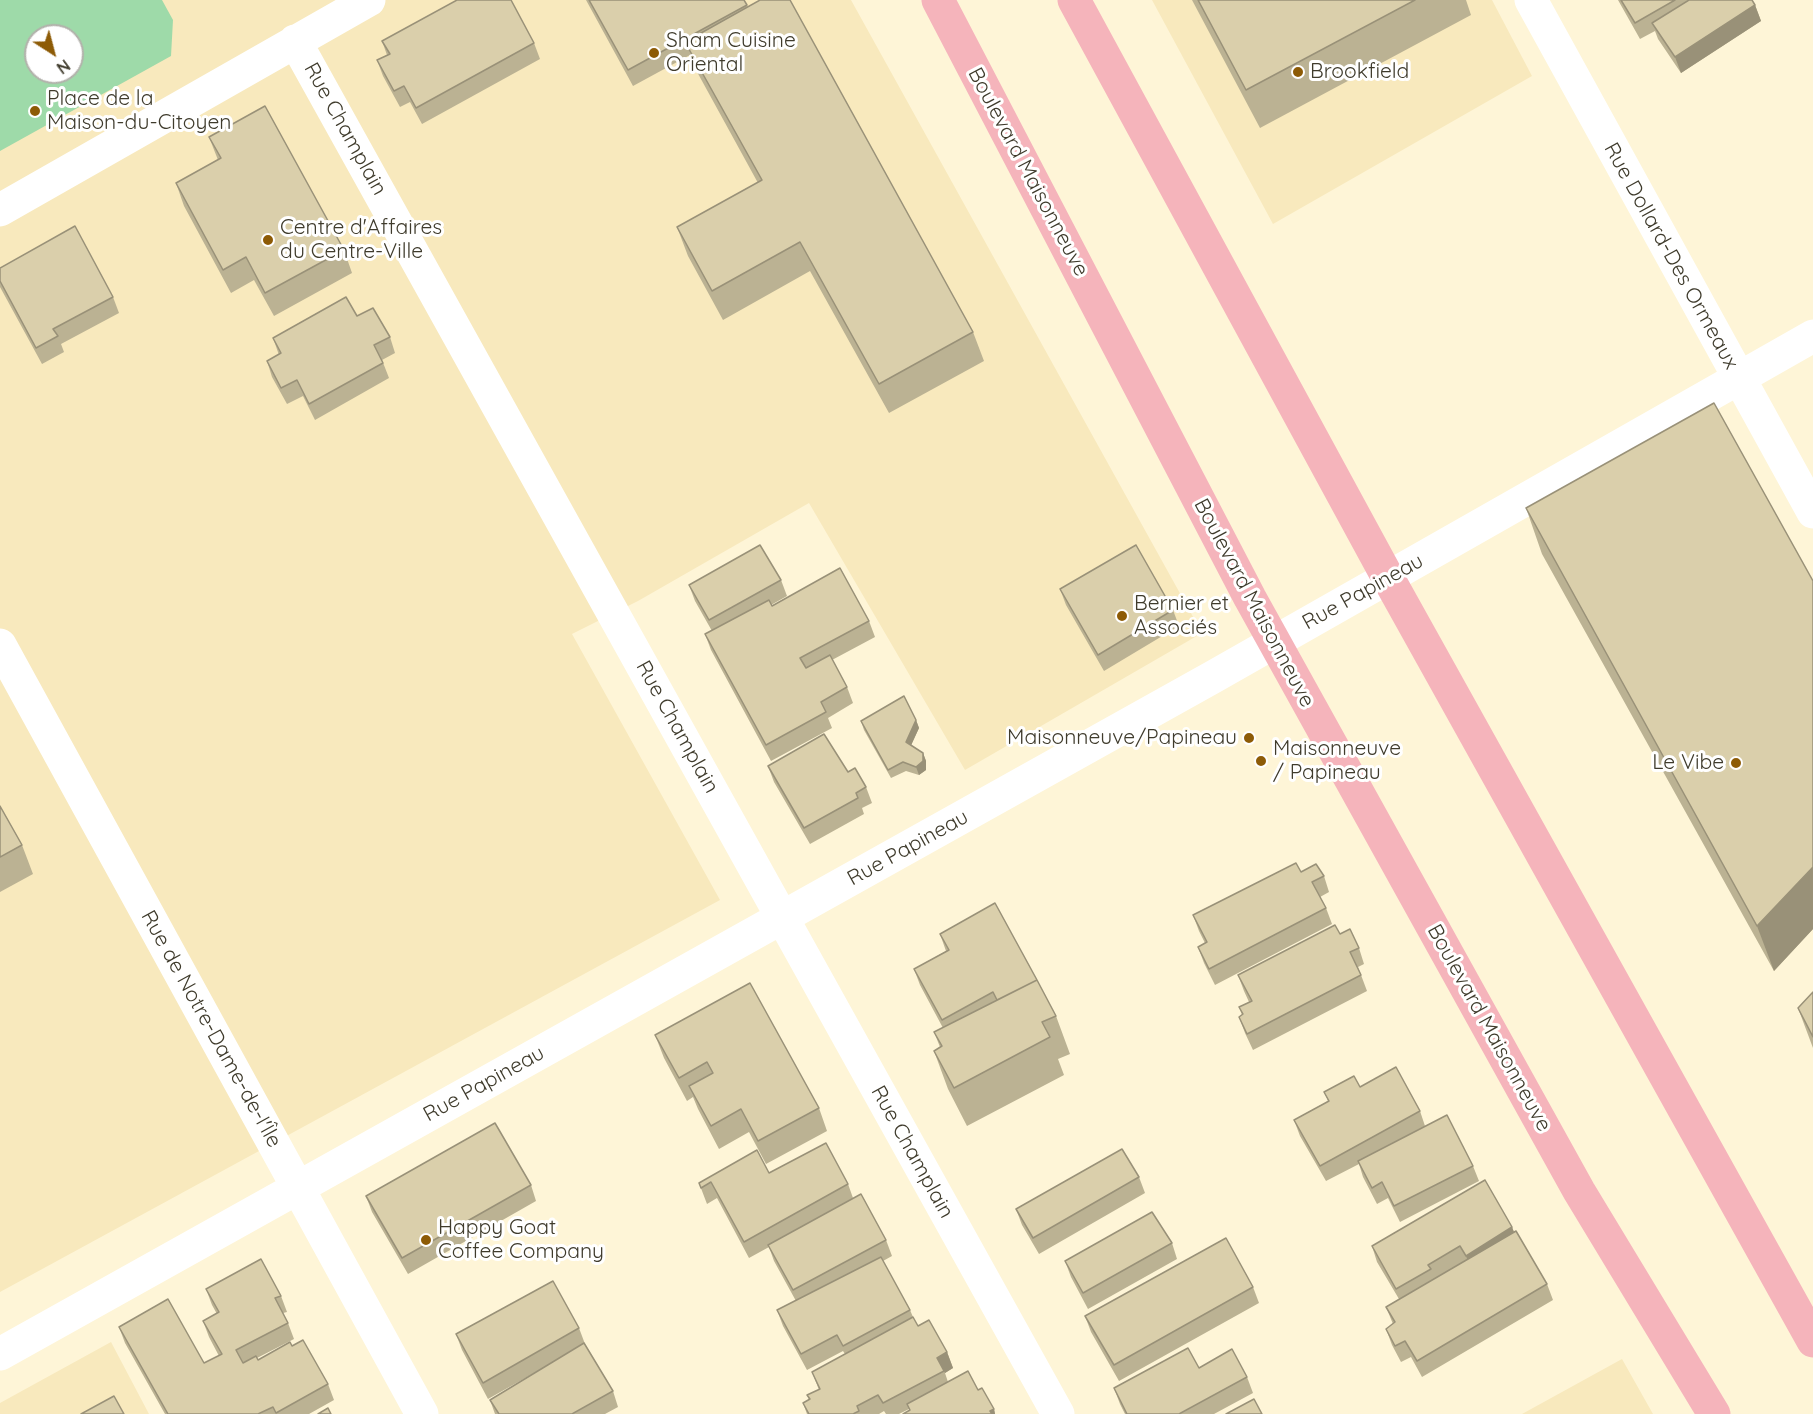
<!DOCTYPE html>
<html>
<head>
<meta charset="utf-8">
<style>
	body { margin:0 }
	#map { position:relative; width:1813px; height:1414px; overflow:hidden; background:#fef5d7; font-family:Quicksand,sans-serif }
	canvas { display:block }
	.north { position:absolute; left:24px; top:24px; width:60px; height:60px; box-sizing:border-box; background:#fff; border:2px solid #b2b1ab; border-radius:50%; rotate:144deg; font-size:16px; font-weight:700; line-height:24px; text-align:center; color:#3f3b2c }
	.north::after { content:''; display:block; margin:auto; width:21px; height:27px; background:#8d5b06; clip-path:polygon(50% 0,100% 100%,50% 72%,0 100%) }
</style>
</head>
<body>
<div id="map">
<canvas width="1813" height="1414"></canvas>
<div class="north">N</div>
</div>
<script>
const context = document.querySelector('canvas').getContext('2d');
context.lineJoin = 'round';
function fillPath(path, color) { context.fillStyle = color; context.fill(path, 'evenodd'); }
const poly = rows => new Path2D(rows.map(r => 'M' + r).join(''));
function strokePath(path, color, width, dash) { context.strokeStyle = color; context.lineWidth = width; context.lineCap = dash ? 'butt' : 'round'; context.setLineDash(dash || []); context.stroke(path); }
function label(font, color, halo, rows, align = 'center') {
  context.font = font + ' Quicksand,sans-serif'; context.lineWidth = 6; context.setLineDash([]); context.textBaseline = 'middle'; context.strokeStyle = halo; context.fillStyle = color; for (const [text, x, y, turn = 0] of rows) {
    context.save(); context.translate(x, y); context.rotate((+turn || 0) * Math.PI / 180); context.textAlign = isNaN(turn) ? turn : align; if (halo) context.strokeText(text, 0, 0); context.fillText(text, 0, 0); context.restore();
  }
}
fillPath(poly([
	[0,0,851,0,1202,633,965,770,809,503,638,601,572,634,720,900,0,1292],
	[36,36,72,36,72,72,36,72],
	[1152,0,1492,0,1532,76,1273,224],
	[111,1342,149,1414,0,1414,0,1403],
	[1622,1359,1653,1414,1522,1414]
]), '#f8e9bd');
fillPath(poly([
	[0,0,162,0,173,20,171,56,0,151],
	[36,36,72,36,72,72,36,72]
]), '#9edaa9');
strokePath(poly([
	[1531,0,1813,512],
	[295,41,1058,1414],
	[0,210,369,0],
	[0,645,422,1414],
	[0,1354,1213,677,1813,336]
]), '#fff', 33);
strokePath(poly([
	[938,0,1250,598,1579,1191,1714,1414],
	[1074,0,1387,576,1813,1341]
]), '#f5b4bb', 33);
fillPath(poly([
	[586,0,744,0,748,7,973,332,984,361,889,413,810,271,723,320,688,256,677,227,758,183,696,70,690,55,633,86],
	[1192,0,1466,0,1471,15,1260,128],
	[1618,0,1752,0,1755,5,1761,21,1681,73,1658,39,1655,31,1640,39],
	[382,41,534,43,540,59,422,124,410,102,400,107,383,76,377,60,387,55],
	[209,137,344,250,352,273,274,316,254,280,231,293,184,206,176,183,218,160],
	[0,268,113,297,119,313,61,344,64,352,42,364,0,287],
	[357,316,390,337,395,353,382,360,389,378,315,420,303,396,287,404,272,377,267,361,279,355,273,338],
	[1526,508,1813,581,1813,929,1774,971,1542,554],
	[781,580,787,596,771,605,772,606,869,621,875,637,832,660,847,687,853,703,828,718,832,728,771,761,711,650,705,634,712,631,695,601,689,585],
	[1060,589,1173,610,1179,626,1104,671,1066,605],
	[916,720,919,728,911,745,923,753,926,761,926,770,919,775,906,771,891,778,864,730,861,721],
	[768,766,848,772,866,787,872,803,862,808,864,814,810,844,774,782],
	[0,806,22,845,33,874,0,892],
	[1301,872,1324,876,1329,892,1320,897,1326,908,1332,924,1215,985,1204,963,1198,947,1205,943,1199,931,1193,915],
	[940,934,1056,1016,1070,1054,1058,1059,1064,1075,967,1126,948,1089,934,1051,940,1047,934,1032,943,1028,920,985,914,969,946,951],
	[1340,934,1359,948,1364,964,1358,967,1367,991,1253,1050,1245,1033,1239,1017,1242,1015,1239,1007,1249,1002,1244,991,1238,975],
	[1813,992,1813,1048,1798,1008],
	[655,1035,819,1108,827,1131,766,1164,749,1132,719,1149,698,1109,693,1097,687,1101,664,1058],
	[1360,1087,1420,1111,1425,1126,1473,1166,1479,1181,1400,1222,1388,1198,1377,1204,1363,1177,1359,1164,1326,1181,1300,1136,1294,1120,1328,1101,1324,1092],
	[769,1173,848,1184,853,1198,886,1240,892,1256,883,1261,910,1310,913,1317,918,1326,947,1352,953,1368,945,1373,948,1382,978,1390,994,1409,995,1414,903,1414,909,1411,909,1409,899,1414,886,1414,884,1411,879,1414,807,1414,803,1403,809,1400,807,1395,819,1390,812,1372,845,1354,843,1351,807,1370,783,1326,777,1310,796,1301,774,1261,769,1247,749,1258,717,1198,707,1204,699,1183],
	[1139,1177,1145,1193,1039,1254,1022,1225,1016,1209],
	[531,1185,536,1201,408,1274,372,1212,366,1196],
	[1512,1227,1514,1232,1547,1284,1553,1300,1422,1377,1411,1357,1401,1362,1392,1345,1386,1329,1393,1324,1386,1307,1399,1299,1377,1262,1372,1246],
	[1172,1243,1177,1259,1088,1309,1071,1277,1065,1261],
	[1253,1287,1259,1303,1119,1381,1091,1332,1085,1316],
	[206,1289,281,1296,287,1312,283,1313,288,1323,294,1339,257,1358,258,1360,292,1346,328,1384,334,1400,309,1414,165,1414,125,1343,119,1327,204,1363,219,1356,209,1337,203,1321,217,1314,212,1305],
	[579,1328,585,1344,613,1391,618,1407,605,1414,495,1414,490,1400,543,1368,488,1399,462,1350,456,1334],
	[1199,1368,1247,1377,1253,1393,1214,1414,1125,1414,1120,1404,1114,1388]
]), '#bbb293');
fillPath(poly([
	[1755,5,1761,21,1681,73,1675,57],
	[916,720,919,728,909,750,906,742],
	[923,753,926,761,926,770,919,775,916,767],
	[1813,867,1813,929,1774,971,1757,926],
	[1512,1227,1518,1243,1472,1272,1466,1256],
	[947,1352,953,1368,945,1373,937,1358],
	[994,1409,995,1414,991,1414,990,1411]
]), '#999178');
const building = poly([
	[457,0,511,0,534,43,416,108,404,86,394,91,377,60,390,54,382,41,457,0],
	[589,0,744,0,747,5,628,70,589,0],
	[760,0,790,0,973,332,879,384,800,242,712,291,677,227,762,180,685,42,760,0],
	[1198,0,1415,0,1246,90,1198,0],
	[1621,0,1675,0,1635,23,1621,0],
	[1689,0,1752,0,1755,5,1675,57,1652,23,1689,0],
	[265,106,344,250,265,293,246,257,223,270,176,183,221,158,209,137,265,106],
	[75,226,113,297,53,329,58,336,36,348,0,281,0,268,75,226],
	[346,297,357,316,373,308,390,337,374,345,383,363,309,404,297,380,281,388,267,361,281,353,273,338,346,297],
	[1714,403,1813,581,1813,867,1757,926,1526,508,1714,403],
	[760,545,781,580,709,620,689,585,760,545],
	[1136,545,1173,610,1098,655,1060,589,1136,545],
	[840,568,869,621,800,658,806,668,830,655,847,687,821,702,826,712,766,745,705,634,769,600,772,606,840,568],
	[904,696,916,720,906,742,923,753,923,761,916,767,903,762,888,770,861,721,904,696],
	[824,734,848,772,855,768,866,787,856,793,858,798,804,828,768,766,824,734],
	[0,806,22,845,0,857,0,806],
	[1296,863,1301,872,1316,864,1324,876,1312,882,1326,908,1209,969,1198,947,1207,942,1193,915,1296,863],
	[995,903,1037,980,997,1000,993,992,942,1020,914,969,949,950,940,934,995,903],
	[1335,925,1340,934,1350,929,1359,948,1350,952,1361,975,1247,1034,1239,1017,1243,1014,1239,1007,1252,1001,1238,975,1335,925],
	[1037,980,1056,1016,1042,1022,1050,1037,954,1088,934,1051,942,1046,934,1032,1037,980],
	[750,983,819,1108,758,1141,741,1109,711,1126,689,1086,713,1073,707,1062,679,1078,655,1035,750,983],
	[1813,992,1813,1037,1798,1008,1813,992],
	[1396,1067,1420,1111,1320,1166,1294,1120,1329,1101,1324,1092,1354,1076,1360,1087,1396,1067],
	[1447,1115,1473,1166,1394,1206,1382,1182,1372,1188,1358,1161,1447,1115],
	[495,1123,531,1185,402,1258,366,1196,495,1123],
	[826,1143,848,1184,744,1242,711,1182,701,1188,699,1183,757,1150,769,1173,826,1143],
	[1122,1149,1139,1177,1033,1238,1016,1209,1122,1149],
	[1485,1180,1512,1227,1466,1256,1460,1246,1428,1265,1431,1269,1396,1289,1372,1246,1485,1180],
	[861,1194,886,1240,793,1290,768,1245,861,1194],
	[1152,1212,1172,1243,1083,1293,1065,1261,1152,1212],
	[1516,1231,1547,1284,1417,1361,1405,1341,1395,1346,1386,1329,1395,1322,1386,1307,1516,1231],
	[1226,1238,1253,1287,1114,1365,1085,1316,1226,1238],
	[881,1257,910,1310,843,1346,837,1335,801,1354,777,1310,881,1257],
	[261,1259,281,1296,275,1298,288,1323,236,1350,243,1363,256,1356,258,1360,290,1342,292,1346,303,1340,328,1384,276,1413,273,1407,258,1414,168,1414,119,1327,168,1299,204,1363,222,1354,203,1321,219,1312,206,1289,261,1259],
	[553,1281,579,1328,483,1383,456,1334,553,1281],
	[913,1317,918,1326,929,1320,947,1352,937,1358,944,1371,883,1403,878,1395,857,1406,859,1411,853,1414,809,1414,803,1403,810,1399,807,1395,820,1389,812,1372,913,1317],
	[584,1343,613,1391,572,1414,499,1414,490,1400,584,1343],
	[1188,1348,1199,1368,1232,1349,1247,1377,1179,1414,1127,1414,1114,1388,1188,1348],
	[968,1371,978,1390,982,1388,994,1409,990,1411,992,1414,903,1414,910,1410,907,1404,968,1371],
	[114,1396,124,1414,81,1414,114,1396],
	[1254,1399,1262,1414,1226,1414,1254,1399],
	[328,1408,331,1414,318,1414,328,1408]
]);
fillPath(building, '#dacfab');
strokePath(building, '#999178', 1.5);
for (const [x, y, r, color] of [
	[654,53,6,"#8d5b06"],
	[1298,72,6,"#8d5b06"],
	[35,111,6,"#8d5b06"],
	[268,240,6,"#8d5b06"],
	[1122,616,6,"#8d5b06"],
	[1249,738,6,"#8d5b06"],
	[1261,761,6,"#8d5b06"],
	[1736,763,6,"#8d5b06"],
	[426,1240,6,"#8d5b06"]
]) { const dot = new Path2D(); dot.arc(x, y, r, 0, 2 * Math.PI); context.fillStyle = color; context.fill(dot); strokePath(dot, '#fff', 2); }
label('21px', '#3f3b2c', '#fff', [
	["Sham Cuisine",666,41],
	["Oriental",666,65],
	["Brookfield",1310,72],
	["Place de la",47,99],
	["Maison-du-Citoyen",47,123],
	["Centre d'Affaires",280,228],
	["du Centre-Ville",280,252],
	["Bernier et",1134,604],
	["Associés",1134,628],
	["Maisonneuve/Papineau",1237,738,"right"],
	["Maisonneuve",1273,749],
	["/ Papineau",1273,773],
	["Le Vibe",1724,763,"right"],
	["Happy Goat",438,1228],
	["Coffee Company",438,1252]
], 'left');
label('21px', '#3f3b2c', '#fff', [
	["Rue Champlain",345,129,61],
	["Boulevard Maisonneuve",1028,172,62],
	["Rue Dollard-Des Ormeaux",1671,256,61],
	["Rue Papineau",1363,592,-29],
	["Boulevard Maisonneuve",1254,603,62],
	["Rue Champlain",677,727,61],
	["Rue Papineau",908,848,-29],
	["Boulevard Maisonneuve",1489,1028,61],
	["Rue de Notre-Dame-de-I'Île",211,1029,61],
	["Rue Papineau",484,1084,-29],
	["Rue Champlain",912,1152,61]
]);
</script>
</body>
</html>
